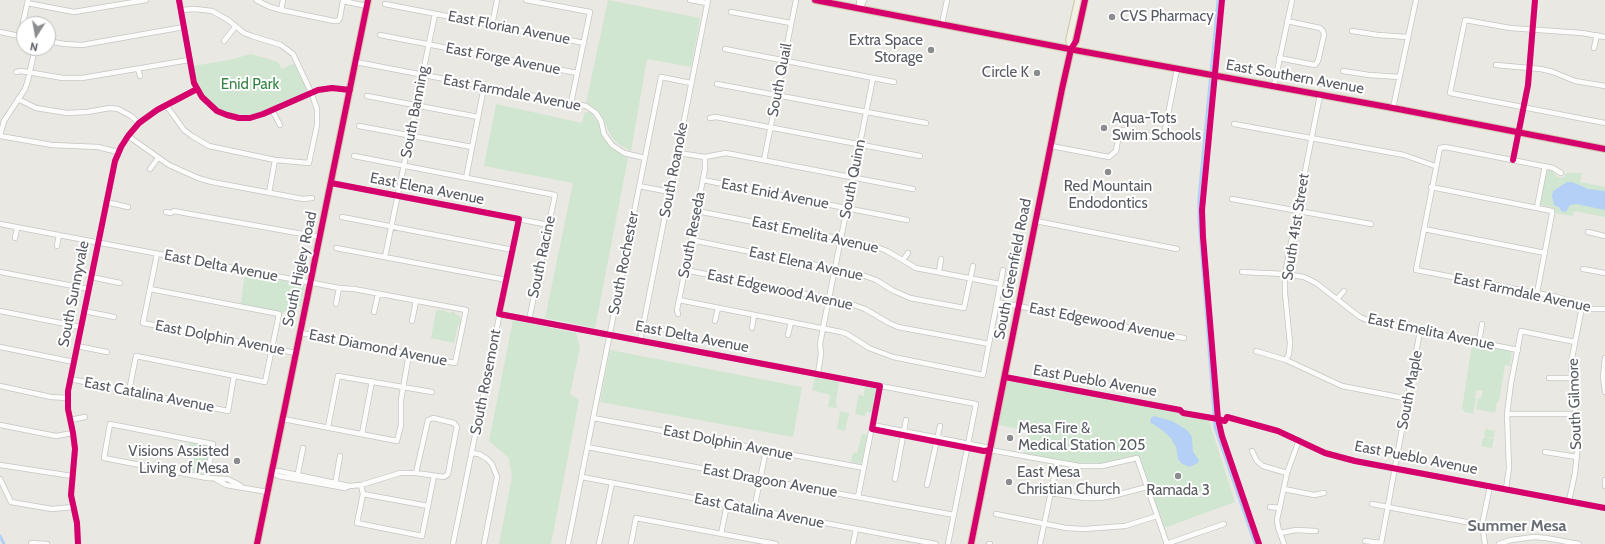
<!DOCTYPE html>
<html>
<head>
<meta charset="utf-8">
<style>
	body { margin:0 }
	#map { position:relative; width:1605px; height:544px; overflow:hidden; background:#e9e8e2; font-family:Cabin,sans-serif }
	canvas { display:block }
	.north { position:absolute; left:16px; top:16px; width:40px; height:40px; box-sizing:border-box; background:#fff; border:1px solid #bcbdc0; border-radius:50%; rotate:191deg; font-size:11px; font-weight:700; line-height:16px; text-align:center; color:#585b61 }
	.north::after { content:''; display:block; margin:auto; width:14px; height:18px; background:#8b8c8e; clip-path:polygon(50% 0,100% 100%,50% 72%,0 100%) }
</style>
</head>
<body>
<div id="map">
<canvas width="1605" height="544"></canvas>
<div class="north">N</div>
</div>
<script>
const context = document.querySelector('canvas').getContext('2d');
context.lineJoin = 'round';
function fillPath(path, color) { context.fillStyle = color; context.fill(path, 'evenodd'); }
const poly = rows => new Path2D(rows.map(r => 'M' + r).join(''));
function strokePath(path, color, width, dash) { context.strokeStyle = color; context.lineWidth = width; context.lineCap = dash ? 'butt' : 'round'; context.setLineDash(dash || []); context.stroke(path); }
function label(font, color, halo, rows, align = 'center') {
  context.font = font + ' Cabin,sans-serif'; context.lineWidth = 4; context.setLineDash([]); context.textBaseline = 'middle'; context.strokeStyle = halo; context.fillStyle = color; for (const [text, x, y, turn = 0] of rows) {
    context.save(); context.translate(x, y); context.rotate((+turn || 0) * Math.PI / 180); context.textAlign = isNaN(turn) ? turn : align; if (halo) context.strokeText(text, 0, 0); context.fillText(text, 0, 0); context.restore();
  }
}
fillPath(poly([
	[608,0,700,18,691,67,647,59,631,151,618,144,611,136,602,116,594,107,586,103],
	[251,54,278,62,282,69,295,63,307,89,306,92,261,113,251,115,234,114,222,111,212,104,202,94,197,82,193,66,229,60],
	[496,104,582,123,585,112,591,113,598,122,612,149,628,158,595,328,545,318,573,183,484,166],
	[1549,169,1552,170,1557,177,1561,178,1564,177,1566,173,1582,173,1580,182,1605,187,1605,217,1574,211,1573,216,1555,213,1554,210,1551,207,1540,205,1546,171],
	[248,274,302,284,304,287,300,307,281,313,277,311,241,304,244,279],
	[443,310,450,313,454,311,455,314,460,316,461,324,458,325,454,343,431,338,436,311],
	[513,320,576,333,580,348,570,394,579,400,551,544,499,544,512,477,509,458,489,441],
	[1472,345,1509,351,1512,353,1510,366,1505,365,1499,401,1497,402,1495,413,1476,409,1478,398,1481,399,1483,391,1477,390,1475,397,1476,399,1473,414,1465,412,1462,409],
	[610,350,802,387,793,437,600,402],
	[815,377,839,382,836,401,837,408,828,407,830,395,812,390],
	[1005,377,1180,410,1183,413,1208,418,1235,502,1161,529,1137,458,1091,467,1024,456,1028,431,995,424],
	[865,387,875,388,877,390,872,413,866,412,865,416,855,414,858,398,859,395,864,396],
	[838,411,849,413,845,431,837,429,840,413],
	[1485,429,1495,431,1493,438,1484,436],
	[862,434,867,435,862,462,860,464,851,462,853,453,857,453],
	[1486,437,1494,439,1492,448,1481,446,1483,438],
	[190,442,208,446,210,448,205,473,203,474,190,471,193,458,187,456]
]), '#d0e6d0');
fillPath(poly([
	[1567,182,1572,182,1588,189,1605,191,1605,210,1576,204,1570,205,1566,212,1561,211,1560,208,1554,205,1552,196,1553,191],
	[1154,416,1172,421,1187,430,1192,437,1193,452,1199,460,1198,463,1189,467,1181,463,1178,459,1176,447,1170,437,1162,430,1150,422,1151,418]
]), '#b4d0f6');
strokePath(poly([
	[1218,0,1199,198,1199,219,1215,427,1255,544],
	[0,536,4,544]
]), '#b4d0f6', 3);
const minor = poly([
	[179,0,194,83,202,97,217,111,227,115,239,118,250,118,263,114,318,90,332,88,350,90],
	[256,0,270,7,281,10,334,21,338,21,340,18,343,0],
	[526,0,590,12,571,103],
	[690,0,707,3],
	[859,0,860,9],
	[343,1,367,6],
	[27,3,74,12,146,0],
	[385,4,584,43],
	[860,9,864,0],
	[281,10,283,0],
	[731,12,791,23],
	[942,24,947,0],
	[492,25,497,0],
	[1352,31,1378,35,1408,37],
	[0,32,24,37],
	[380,35,577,73],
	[20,36,28,0],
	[1605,37,1582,33,1510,28,1465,20,1450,93,1605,123],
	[48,41,64,44,82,45,184,27],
	[224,41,235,27],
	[1594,48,1597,35],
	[725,49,894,82],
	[1279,58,1315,65,1318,61,1324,35,1323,31,1320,28,1287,21],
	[356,62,586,106,596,113,601,121,604,134,612,145,624,153,645,158],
	[1496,65,1541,69,1553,72,1575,81,1605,86],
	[138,69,140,76],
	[1343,71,1369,75,1400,77],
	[16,72,21,71,63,78,82,78,189,60],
	[717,84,926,123],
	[1274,86,1292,0],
	[367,96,478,117],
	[18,99,36,108,67,113,87,112,110,108,118,109,131,116,139,123],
	[166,105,184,130,192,136,209,146,275,160,309,163,317,125,317,109,311,92,293,54,281,45,252,36,244,33,228,20,212,11,195,9,181,10],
	[1393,108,1416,0],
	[272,110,280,125],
	[710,118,716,117,920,156],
	[1234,124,1404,155,1435,166],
	[359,126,472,147],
	[0,136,52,145,98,147,118,152],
	[0,136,4,121,25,89,28,80,35,48],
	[128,136,169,165,198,178,212,182,303,199,312,198],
	[1051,146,1109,157,1116,151,1119,134,1121,131,1123,130,1156,137,1161,135,1165,130,1177,69],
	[678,153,705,157,726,153,913,189],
	[354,156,555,195,529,320],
	[764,160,796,0],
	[1513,160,1528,85,1535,0],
	[150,169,158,158],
	[1561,173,1553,168,1445,147,1440,148,1416,270,1557,297,1570,301,1579,307,1590,309,1605,309],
	[466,178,484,87],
	[703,180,907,220],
	[331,183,549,225],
	[639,186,670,192],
	[1431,187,1552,211,1552,214,1537,293],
	[269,193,275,160],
	[1232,199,1371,224],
	[106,202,128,207],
	[1537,207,1545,166],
	[697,211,872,245,887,251,916,268,1000,284],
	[166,212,171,213,174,211,190,214,320,237],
	[342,217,513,250],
	[1036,221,1177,249],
	[0,224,339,288,354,289,466,310,455,363,301,333],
	[1424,229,1545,253],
	[1588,232,1605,236],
	[15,238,17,228],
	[691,240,857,273,876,280,892,290,910,298,964,308,973,266],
	[57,246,59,235],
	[336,248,507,280],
	[157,254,143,323,296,353],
	[385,257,435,14],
	[903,260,908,253],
	[1583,269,1605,273],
	[685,270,846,302,865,309,889,323,898,327,989,344],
	[0,272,89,289],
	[939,272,941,259],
	[1242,272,1285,274,1304,277,1316,283,1360,317,1367,320,1518,350],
	[91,277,120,283],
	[1337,299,1344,291],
	[679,300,841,332,847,334,869,348,893,357,983,375,1003,270],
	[997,302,1184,338],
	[336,304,339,288],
	[0,311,81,327],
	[84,311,114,317],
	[374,312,378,294],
	[499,314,976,404,948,544],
	[678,314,677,310,679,300,705,169,705,157],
	[412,321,416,301],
	[715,321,718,308],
	[752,328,754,315],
	[788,335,791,322],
	[640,341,708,0],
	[1479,342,1482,324],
	[77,346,107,352],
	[0,347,74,362],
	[1256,351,1286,360,1342,386,1409,399],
	[1605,358,1603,377,1605,392],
	[1286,360,1289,354,1290,343,1285,293,1285,274,1320,95],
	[818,374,821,354,820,344,823,328,873,78],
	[1005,377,1180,410],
	[1549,378,1571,378],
	[70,379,228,411,234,376],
	[0,386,51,397,68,398],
	[129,391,136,356,265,382,279,314,150,289],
	[1507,414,1575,414],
	[1227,417,1278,431,1325,453,1355,461,1605,508],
	[593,418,864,468],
	[283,419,397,441,401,425,401,400,409,354],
	[70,420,85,417],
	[0,425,56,436,73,433],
	[872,425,985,447,990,450],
	[328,427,338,376,432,392],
	[872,429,984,451,990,450,1079,466,1102,466,1137,458,1167,544],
	[362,434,372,381],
	[587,447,954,515],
	[1252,451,1257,461,1263,466,1287,473],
	[1545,452,1577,457],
	[471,453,479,454,487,459,492,464,497,477,484,544],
	[0,465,72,476],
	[272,472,278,476,345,488,349,486,361,485,400,473,416,473,444,477,448,474,456,431,457,427,454,423,433,418,428,420,416,473],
	[273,472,279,471,349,486],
	[582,477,936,544],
	[207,478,213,444,110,424,104,458,207,478,227,479,238,484,241,486],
	[297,478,303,448],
	[0,479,11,502,52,509,73,507],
	[895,479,906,420],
	[217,480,226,485,268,492],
	[1605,480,1605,486],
	[335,485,340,456],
	[361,485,363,494,357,523,422,536,434,476],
	[927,485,940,426],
	[1284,489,1314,495,1324,493],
	[1506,489,1509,468,1507,414,1511,383,1521,331,1575,342],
	[1050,493,1084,498,1100,498,1116,495,1147,487],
	[363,494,428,506],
	[858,497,880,386],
	[1569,501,1575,473,1578,443,1571,363,1582,307],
	[1372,504,1482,525],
	[1270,507,1280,508],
	[754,510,766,450],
	[996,514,1066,528,1084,529,1125,526,1157,516],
	[1280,533,1296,530,1316,531],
	[721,534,727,505],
	[1365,541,1381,543],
	[31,543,47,544],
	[78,544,77,523,71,495,75,449,73,433,68,409,68,391,115,161,121,147,128,136,139,123,157,110,197,89],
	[453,544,519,219],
	[568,544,661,77,691,83],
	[599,544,612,483],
	[631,544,636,518,776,544],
	[853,544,856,529],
	[989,544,990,544],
	[1040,544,1057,463],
	[1166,544,1224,524],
	[1284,544,1278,527,1277,520,1287,473,1299,440],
	[1381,544,1420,331],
	[1485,544,1482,525,1490,486],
	[1499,544,1511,540,1534,537,1546,538,1579,544]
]);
const major = poly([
	[815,0,1080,51,1393,108,1605,149],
	[1071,49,1069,40,1078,0],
	[257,544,368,0],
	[971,544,1062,89,1071,49,1076,41,1085,0]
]);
strokePath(minor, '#c5c6c4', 6);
strokePath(major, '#d1ccb0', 8);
strokePath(minor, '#fcfcfb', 4.5);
strokePath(major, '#f2f1e5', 5.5);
strokePath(poly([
	[179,0,194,83,202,97,217,111,227,115,239,118,250,118,263,114,318,90,332,88,350,90],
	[815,0,1080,51,1393,108,1605,149],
	[1222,0,1202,210,1203,237,1218,419,1222,436,1259,544],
	[1513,160,1528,85,1535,0],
	[331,183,519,219,499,314,880,386,872,429,984,451,990,450],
	[1005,377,1180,410,1183,413,1218,419,1225,421,1227,417,1278,431,1325,453,1355,461,1605,508],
	[78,544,77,523,71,495,75,449,73,433,68,409,68,391,115,161,121,147,128,136,139,123,157,110,197,89],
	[257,544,368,0],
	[971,544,1062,89,1071,49,1076,41,1085,0]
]), '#d6006c', 6);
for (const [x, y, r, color] of [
	[1112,17,4,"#8b8c8e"],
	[931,50,4,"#8b8c8e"],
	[1037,73,4,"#8b8c8e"],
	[1104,128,4,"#8b8c8e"],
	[1108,172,4,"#8b8c8e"],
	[1010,438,4,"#8b8c8e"],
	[237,461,4,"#8b8c8e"],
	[1178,476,4,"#8b8c8e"],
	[1009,482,4,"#8b8c8e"]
]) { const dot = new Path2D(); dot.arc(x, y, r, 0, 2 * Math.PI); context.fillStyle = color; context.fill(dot); strokePath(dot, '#fff', 1.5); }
label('15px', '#585b61', '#fff', [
	["CVS Pharmacy",1120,17],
	["Extra Space",923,41,"right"],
	["Storage",923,58,"right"],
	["Circle K",1029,73,"right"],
	["Aqua-Tots",1112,119],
	["Swim Schools",1112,136],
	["Red Mountain",1108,187,"center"],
	["Endodontics",1108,204,"center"],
	["Mesa Fire &",1018,429],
	["Medical Station 205",1018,446],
	["Visions Assisted",229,452,"right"],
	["Living of Mesa",229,469,"right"],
	["East Mesa",1017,473],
	["Christian Church",1017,490],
	["Ramada 3",1178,491,"center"]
], 'left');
label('15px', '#585b61', '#fff', [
	["East Florian Avenue",509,28,11],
	["East Forge Avenue",503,59,11],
	["East Southern Avenue",1295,77,10],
	["South Quail",780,80,-79],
	["East Farmdale Avenue",512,93,11],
	["South Banning",415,112,-79],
	["South Roanoke",674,170,-79],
	["South Quinn",853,179,-79],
	["East Elena Avenue",427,189,11],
	["East Enid Avenue",775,194,11],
	["South 41st Street",1296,227,-81],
	["South Reseda",692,235,-79],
	["East Emelita Avenue",815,235,12],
	["South Racine",542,257,-78],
	["South Rochester",624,263,-79],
	["East Elena Avenue",806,264,12],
	["East Delta Avenue",221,266,11],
	["South Higley Road",300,269,-78],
	["South Greenfield Road",1013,269,-79],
	["East Edgewood Avenue",780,290,12],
	["East Farmdale Avenue",1522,293,12],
	["South Sunnyvale",74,294,-79],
	["East Edgewood Avenue",1102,322,11],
	["East Emelita Avenue",1431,332,12],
	["East Delta Avenue",692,337,11],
	["East Dolphin Avenue",220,338,11],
	["East Diamond Avenue",378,348,11],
	["East Pueblo Avenue",1095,381,10],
	["South Rosemont",486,382,-79],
	["South Maple",1410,390,-79],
	["East Catalina Avenue",149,395,11],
	["South Gilmore",1575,404,-92],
	["East Dolphin Avenue",728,443,11],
	["East Pueblo Avenue",1416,458,11],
	["East Dragoon Avenue",770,481,10],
	["East Catalina Avenue",759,511,11]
]);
label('15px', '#358344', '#fff', [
	["Enid Park",250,85]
]);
label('bold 16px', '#696d73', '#fff', [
	["Summer Mesa",1517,526]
]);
</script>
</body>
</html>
